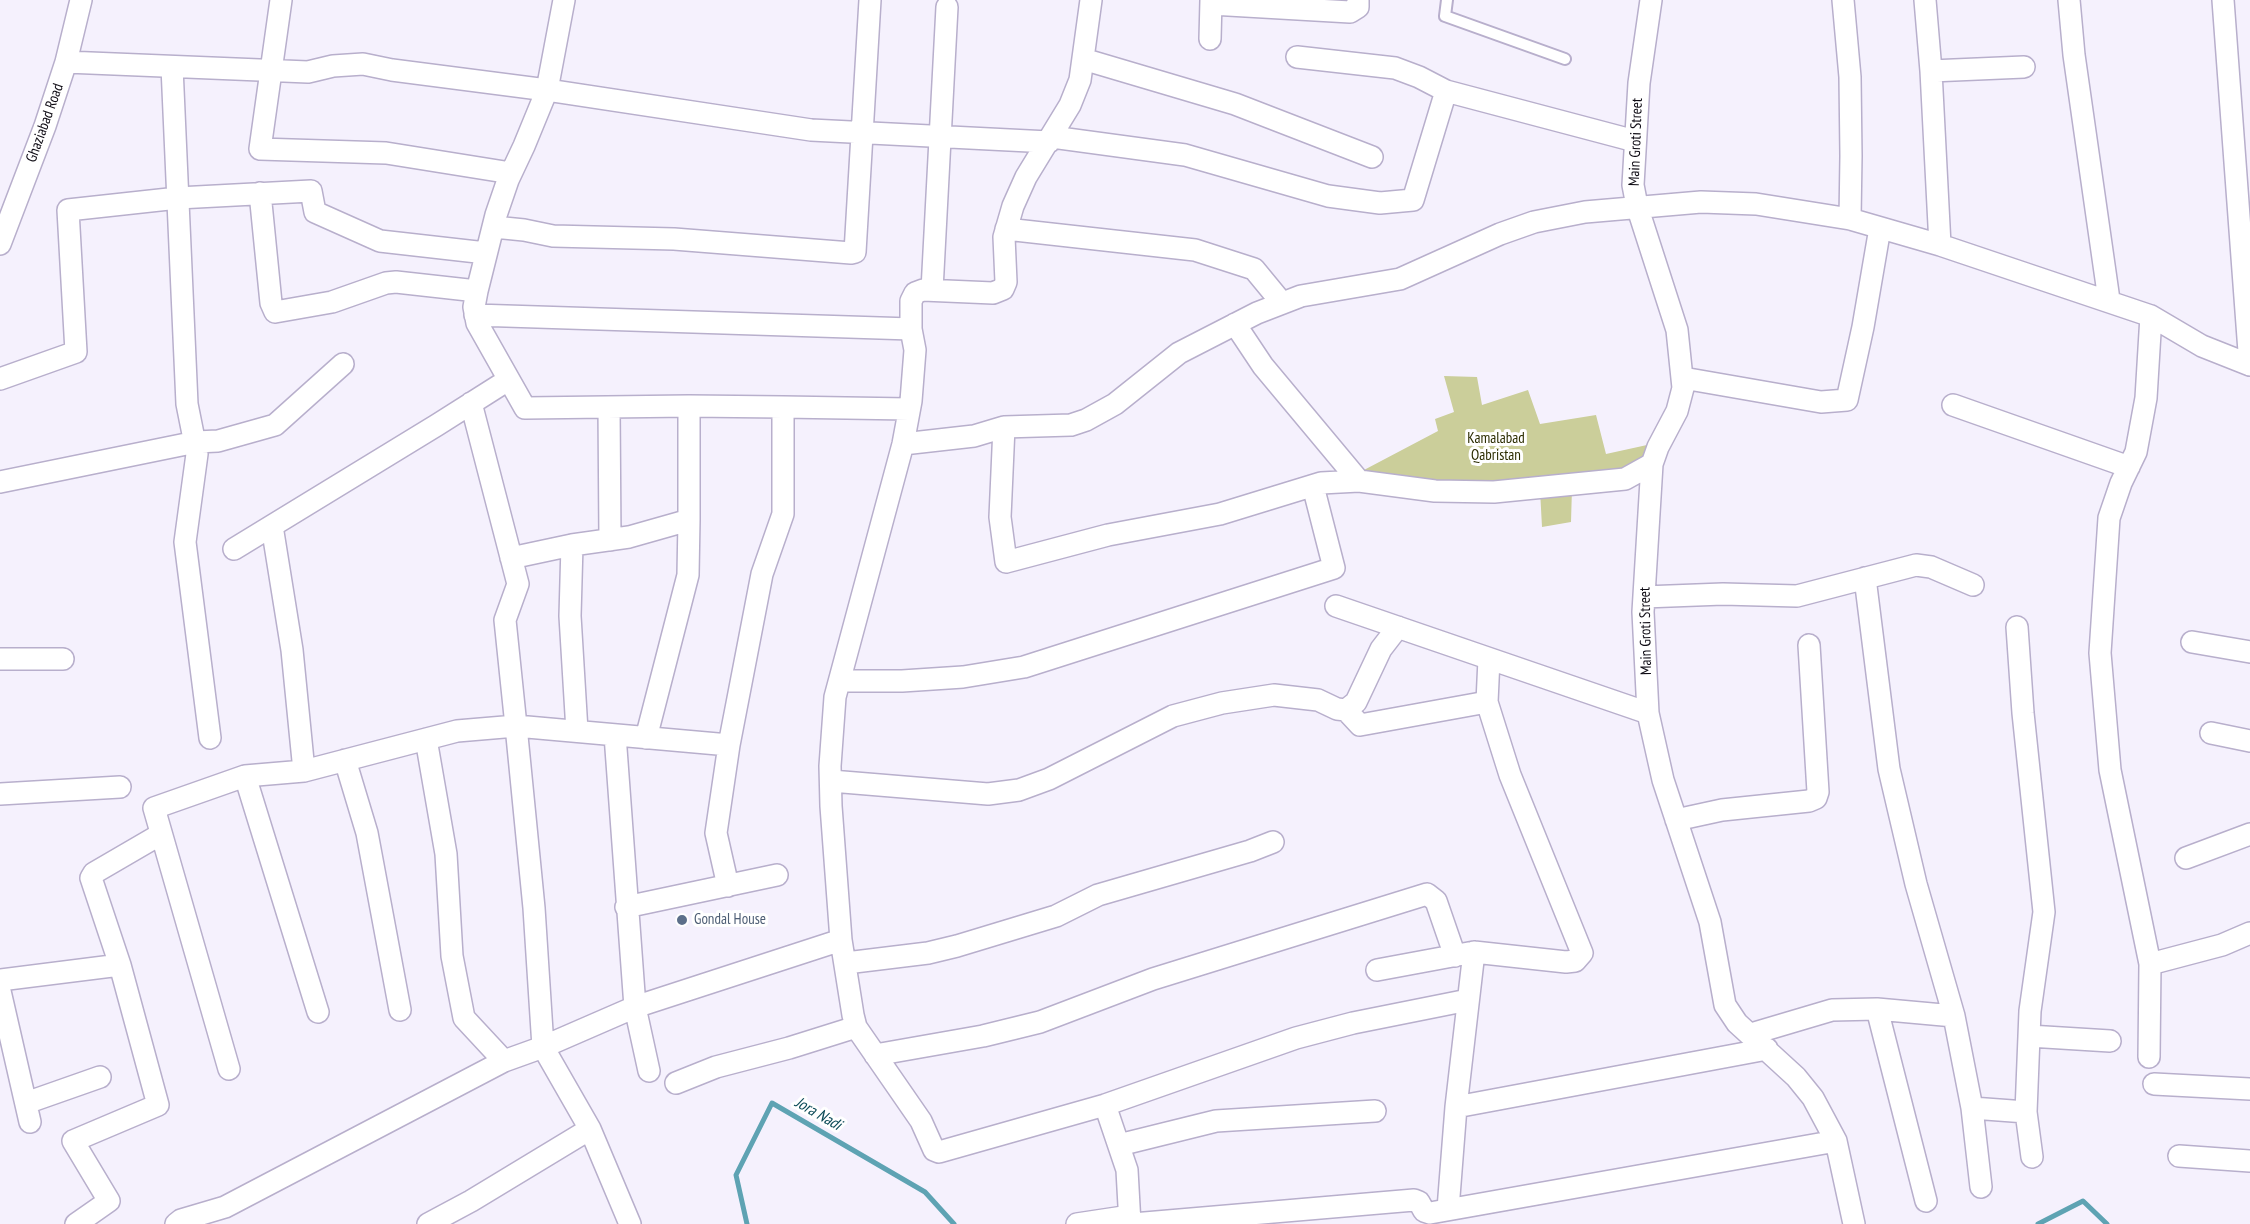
<!DOCTYPE html>
<html>
<head>
<meta charset="utf-8">
<style>
	body { margin:0 }
	canvas { display:block; background:#f5f1fd }
</style>
</head>
<body>
<canvas width="2250" height="1224"></canvas>
<script>
const context = document.querySelector('canvas').getContext('2d');
context.lineJoin = 'round';
function fillPath(path, color) { context.fillStyle = color; context.fill(path, 'evenodd'); }
const poly = rows => new Path2D(rows.map(r => 'M' + r).join(''));
function strokePath(path, color, width, dash) { context.strokeStyle = color; context.lineWidth = width; context.lineCap = dash ? 'butt' : 'round'; context.setLineDash(dash || []); context.stroke(path); }
function label(font, color, halo, rows, align = 'center') {
  context.font = font + ' "PT Sans Narrow",sans-serif'; context.lineWidth = 6; context.setLineDash([]); context.textBaseline = 'middle'; context.strokeStyle = halo; context.fillStyle = color; for (const [text, x, y, turn = 0] of rows) {
    context.save(); context.translate(x, y); context.rotate((+turn || 0) * Math.PI / 180); context.textAlign = isNaN(turn) ? turn : align; if (halo) context.strokeText(text, 0, 0); context.fillText(text, 0, 0); context.restore();
  }
}
fillPath(poly([
	[1444,376,1477,377,1482,405,1528,390,1540,424,1596,415,1606,454,1647,445,1644,469,1572,488,1571,522,1542,527,1540,490,1373,481,1364,470,1438,431,1435,419,1454,412]
]), '#cbce9a');
strokePath(poly([
	[747,1224,736,1175,772,1103,925,1192,954,1224],
	[2038,1224,2083,1201,2107,1224]
]), '#5ea3b3', 5);
const service = poly([
	[1447,0,1445,16,1565,59]
]);
const minor = poly([
	[281,0,260,149,386,153,511,173],
	[564,0,547,90,524,146,508,180,496,215,477,291,474,307,477,323,525,408,689,406],
	[1091,0,1080,80,1070,105,1026,177,1013,206,1004,237,1006,282,1003,289,993,293,923,290,915,293,911,301,911,329,915,350,911,401,903,444,835,697,830,766,831,806,841,940,853,1015,856,1027,921,1121,934,1150,939,1152,1105,1105,1296,1038,1353,1023,1468,1000],
	[1651,0,1639,83,1633,185,1637,206,1677,330,1683,388,1677,411,1658,447,1652,464,1643,612,1648,713,1663,780,1710,922,1725,1005,1737,1023,1796,1077,1813,1098,1836,1141,1854,1224],
	[1843,0,1850,77,1851,156,1850,219],
	[1925,0,1931,71,1940,245],
	[2069,0,2074,55,2109,300],
	[2223,0,2250,365],
	[1211,4,1350,12,1358,7,1358,0],
	[1210,39,1211,0],
	[1297,57,1395,68,1419,77,1446,91,1635,141],
	[1083,59,1235,104,1372,157],
	[66,62,308,72,333,66,363,64,392,70,547,90,811,130,1049,142],
	[172,67,187,404,197,454,185,542,210,738],
	[1931,71,2024,67],
	[1052,137,1185,155,1328,196,1380,203,1413,200,1446,91],
	[260,193,271,303,275,312,332,302,386,283,396,282,477,291],
	[494,227,524,230,553,236,674,239,851,253,855,252,870,0],
	[1006,229,1195,250,1254,269,1282,303],
	[0,244,45,126,66,62,81,0],
	[932,290,947,7],
	[475,315,911,329],
	[1235,324,1263,366,1359,481],
	[1683,378,1821,402,1847,400,1863,327,1880,228],
	[0,379,76,352,68,210,178,198,311,191,315,212,380,241,486,253],
	[1953,405,2129,467],
	[609,407,610,540],
	[1004,427,1000,517,1006,562,1108,535,1220,514,1321,483,1359,481,1435,491,1494,492,1625,479,1652,464],
	[903,444,974,436,1004,427,1071,425,1086,420,1115,404,1179,353,1257,313,1301,296,1400,279,1500,234,1534,222,1585,212,1701,202,1756,204,1850,219,1940,245,2151,316,2202,346,2250,365],
	[0,482,196,442,218,441,275,425,343,364],
	[272,526,292,650,304,771,457,731,516,726,505,620,518,584,471,403],
	[572,545,629,537,689,520,689,406,783,407],
	[234,549,437,425,508,380],
	[511,558,572,545,570,616,577,731],
	[1865,578,1889,769,1916,884,1954,1016,1972,1108,1981,1187],
	[1644,597,1723,594,1797,596,1916,565,1931,567,1973,585],
	[1336,606,1648,713],
	[2017,627,2023,713,2044,912,2030,1011,2026,1112,2032,1157],
	[2192,642,2250,652],
	[0,659,63,659],
	[841,681,902,681,963,677,1024,667,1334,568,1313,486],
	[1346,710,1356,702,1381,649,1398,627],
	[2211,733,2250,741],
	[615,735,635,1007,649,1071],
	[646,738,688,575,689,520],
	[426,739,446,854,452,956,464,1018,504,1061,543,1047,590,1129,630,1224],
	[345,760,367,833,400,1010],
	[304,771,245,776,318,1012],
	[831,781,988,794,1019,790,1049,779,1173,716,1222,703,1274,695,1318,700,1337,709,1346,710,1360,725,1487,702],
	[0,794,120,787],
	[1676,820,1722,810,1809,801,1816,798,1818,792,1809,645],
	[2186,858,2250,834],
	[728,886,716,833,729,745],
	[626,907,777,875],
	[841,940,635,1007,543,1047,534,908,516,726,729,745,762,574,783,514,783,407,909,409],
	[846,963,928,953,957,946,1056,916,1098,895,1250,851,1273,842],
	[2150,964,2222,945,2250,933],
	[1377,970,1474,952,1566,962,1575,961,1582,953,1510,775,1487,702,1489,659],
	[0,980,120,965],
	[0,991,30,1122],
	[1877,1009,1926,1201],
	[1751,1034,1832,1010,1877,1009,1954,1016],
	[2029,1036,2110,1041],
	[875,1055,983,1036,1040,1022,1153,979,1427,894,1436,901,1455,956],
	[2149,1057,2150,964,2110,770,2100,653,2109,518,2121,483,2136,452,2146,398,2151,316],
	[229,1069,154,808,245,776],
	[676,1083,716,1067,789,1048,856,1027],
	[2154,1084,2250,1089],
	[26,1103,100,1077],
	[1105,1105,1127,1170,1130,1224],
	[1456,1107,1767,1049],
	[1972,1108,2026,1112],
	[1119,1145,1216,1121,1375,1111],
	[2179,1156,2250,1161],
	[1448,1209,1456,1107,1474,952],
	[76,1224,109,1201,73,1141,158,1105,120,965,91,878,94,873,161,834],
	[176,1224,181,1220,225,1207,504,1061],
	[428,1224,471,1201,590,1129],
	[1077,1224,1130,1216],
	[1133,1224,1414,1200,1419,1202,1424,1211,1430,1213,1836,1141]
]);
strokePath(service, '#b8afcc', 14);
strokePath(minor, '#b8afcc', 24);
strokePath(service, '#fff', 10);
strokePath(minor, '#fff', 21);
for (const [x, y, r, color] of [
	[682,920,6,"#5c6f8a"]
]) { const dot = new Path2D(); dot.arc(x, y, r, 0, 2 * Math.PI); context.fillStyle = color; context.fill(dot); strokePath(dot, '#fff', 2); }
label('15px', '#0d0a13', '#fff', [
	["Ghaziabad Road",45,123,-70],
	["Main Groti Street",1636,142,-88],
	["Main Groti Street",1646,631,-91]
]);
label('15px', '#2b2c00', '#fff', [
	["Kamalabad",1496,439],
	["Qabristan",1496,456]
]);
label('15px', '#4e5e75', '#fff', [
	["Gondal House",694,920]
], 'left');
label('italic 16px', '#0d4b58', '#fff', [
	["Jora Nadi",818,1114,30]
]);
</script>
</body>
</html>
